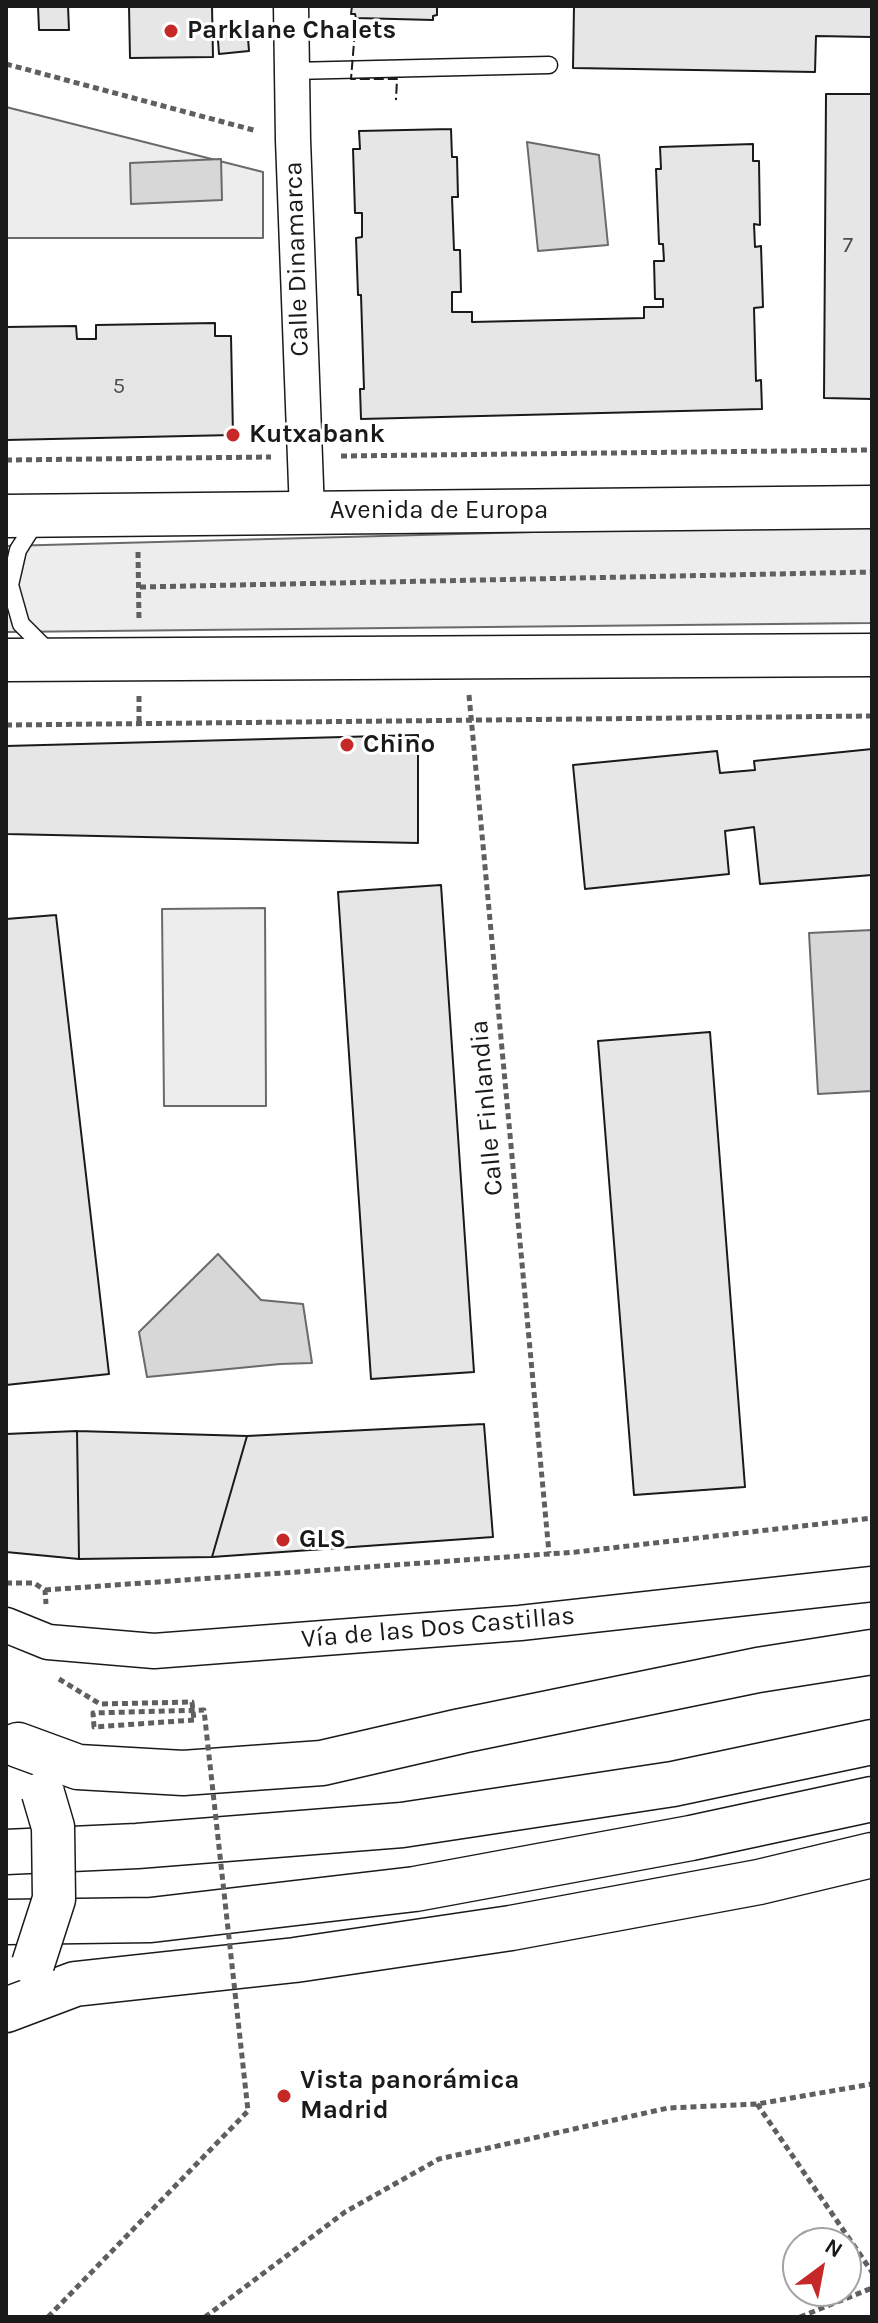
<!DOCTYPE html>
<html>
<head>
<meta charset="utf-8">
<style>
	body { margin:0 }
	#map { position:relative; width:878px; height:2323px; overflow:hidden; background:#fff; font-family:Karla,sans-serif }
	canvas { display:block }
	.frame { position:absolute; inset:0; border:8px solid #1a1a1a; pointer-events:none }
	.north { position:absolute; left:782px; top:2227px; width:80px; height:80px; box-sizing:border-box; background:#fff; border:2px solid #a3a3a3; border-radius:50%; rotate:32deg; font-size:22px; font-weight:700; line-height:32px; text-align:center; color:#1a1a1a }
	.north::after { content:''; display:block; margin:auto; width:28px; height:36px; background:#c62828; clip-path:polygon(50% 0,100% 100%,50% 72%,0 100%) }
</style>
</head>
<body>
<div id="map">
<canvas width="878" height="2323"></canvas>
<div class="frame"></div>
<div class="north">N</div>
</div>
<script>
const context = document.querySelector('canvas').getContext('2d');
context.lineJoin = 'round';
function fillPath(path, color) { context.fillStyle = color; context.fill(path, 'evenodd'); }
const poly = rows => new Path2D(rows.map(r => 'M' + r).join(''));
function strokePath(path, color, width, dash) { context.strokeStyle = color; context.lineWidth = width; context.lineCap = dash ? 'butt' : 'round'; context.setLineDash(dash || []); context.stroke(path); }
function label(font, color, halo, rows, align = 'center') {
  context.font = font + ' Karla,sans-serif'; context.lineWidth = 6; context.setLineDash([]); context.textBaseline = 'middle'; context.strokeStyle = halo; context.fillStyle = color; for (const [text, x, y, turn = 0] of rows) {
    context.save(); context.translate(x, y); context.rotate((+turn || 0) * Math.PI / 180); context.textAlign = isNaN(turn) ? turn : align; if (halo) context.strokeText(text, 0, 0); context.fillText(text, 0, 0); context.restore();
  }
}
const built = poly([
	[6,107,263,172,263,238,6,238,6,107],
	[872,523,872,623,6,632,6,546,872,523],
	[265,908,266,1106,164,1106,162,909,265,908]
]);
fillPath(built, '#ededed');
strokePath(built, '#6a6a6a', 2);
const water = poly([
	[527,142,599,155,608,245,538,251,527,142],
	[221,159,222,200,131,204,130,163,221,159],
	[872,930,872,1091,818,1094,809,933,872,930],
	[218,1254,261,1300,303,1304,312,1363,280,1364,147,1377,139,1332,218,1254]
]);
fillPath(water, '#d7d7d7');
strokePath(water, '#6a6a6a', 2);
const building = poly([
	[38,6,68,6,69,30,39,30,38,6],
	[129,6,212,6,213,57,130,58,129,6],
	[352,6,437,6,437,15,433,16,433,20,356,18,355,14,351,14,352,6],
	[574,6,872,6,872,37,816,36,815,72,573,68,574,6],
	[247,25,249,51,219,54,217,27,247,25],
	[826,94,872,94,872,399,824,398,826,94],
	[451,129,452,157,457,157,458,197,452,197,454,250,460,250,461,292,452,292,452,312,472,312,472,322,644,318,644,307,663,307,663,299,655,299,654,261,664,261,663,244,659,244,656,169,661,169,660,147,753,144,753,161,759,161,760,225,754,224,755,247,761,246,763,307,754,308,756,381,761,380,762,409,361,419,360,389,364,389,361,295,358,295,356,238,362,237,362,213,355,213,353,149,360,149,359,131,451,129],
	[215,323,215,336,231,336,233,435,6,440,6,327,76,326,77,339,96,339,96,325,215,323],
	[418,735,418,843,6,834,6,746,418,735],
	[872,749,872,875,760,884,754,827,725,831,729,874,585,889,573,765,717,751,720,773,755,770,754,761,872,749],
	[441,885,474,1372,371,1379,338,892,441,885],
	[56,915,109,1374,6,1385,6,919,56,915],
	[710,1032,745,1487,634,1495,598,1041,710,1032],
	[484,1424,493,1537,212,1557,247,1436,484,1424],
	[77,1431,247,1436,212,1557,79,1559,77,1431],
	[77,1431,79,1559,6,1552,6,1434,77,1431]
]);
fillPath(building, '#e6e6e6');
strokePath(building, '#1a1a1a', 2);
const service = poly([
	[292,71,549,65],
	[37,520,18,550,10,585,21,624,50,653]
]);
const minor = poly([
	[291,6,293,140,307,512],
	[6,1625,48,1642,154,1651,520,1623,872,1584]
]);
const tertiary = poly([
	[6,516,872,507],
	[6,660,872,655]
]);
const trunk = poly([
	[18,1745,78,1767,183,1773,322,1763,461,1731,758,1670,872,1652],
	[6,2010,75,1984,295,1960,511,1928,759,1882,872,1855]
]);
const motorway = poly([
	[6,1852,137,1846,402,1825,673,1784,872,1742],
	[6,1922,151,1920,415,1889,691,1838,872,1799]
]);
strokePath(service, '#1a1a1a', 19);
strokePath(minor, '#1a1a1a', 37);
strokePath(tertiary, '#1a1a1a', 45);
strokePath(trunk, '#1a1a1a', 47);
strokePath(motorway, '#1a1a1a', 47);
strokePath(poly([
	[6,64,257,131],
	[341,456,872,450],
	[6,460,271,457],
	[138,552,139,622],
	[140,587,872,572],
	[469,695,549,1553],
	[139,696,139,723],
	[6,725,872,716],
	[6,1583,34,1583,45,1590,46,1604],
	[45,1590,576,1552,872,1518],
	[59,1679,100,1704,192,1702,194,1720],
	[757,2104,872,2272],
	[48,2317,248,2111],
	[205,2317,345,2212,439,2159,668,2108,757,2104,872,2084],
	[800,2317,872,2288]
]), '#5f5f5f', 5, [6, 4]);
strokePath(service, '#fff', 16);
strokePath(minor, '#fff', 34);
strokePath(tertiary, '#fff', 42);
strokePath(trunk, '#fff', 44);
strokePath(motorway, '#fff', 44);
const tertiaryBridge = poly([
	[33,1964,54,1899,53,1827,43,1793]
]);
strokePath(tertiaryBridge, '#1a1a1a', 45, []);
strokePath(poly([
	[194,1720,94,1727,93,1713,204,1710,248,2111]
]), '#5f5f5f', 5, [6, 4]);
strokePath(tertiaryBridge, '#fff', 42);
strokePath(poly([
	[356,18,351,79,397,79,396,100]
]), '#1a1a1a', 2, [10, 4]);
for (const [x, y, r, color] of [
	[171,31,8,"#c62828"],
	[233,435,8,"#c62828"],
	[347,745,8,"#c62828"],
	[283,1540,8,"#c62828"],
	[284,2096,8,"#c62828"]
]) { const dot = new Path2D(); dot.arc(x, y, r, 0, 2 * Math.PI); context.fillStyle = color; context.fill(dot); strokePath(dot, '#fff', 3); }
label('22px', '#4d4d4d', null, [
	["7",848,246],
	["5",119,387]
]);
label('bold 26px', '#1a1a1a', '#fff', [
	["Parklane Chalets",187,31],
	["Kutxabank",249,435],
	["Chino",363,745],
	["GLS",299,1540],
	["Vista panorámica",300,2081],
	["Madrid",300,2111]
], 'left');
label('26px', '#1a1a1a', '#fff', [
	["Calle Dinamarca",297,259,-92],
	["Avenida de Europa",439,511],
	["Calle Finlandia",487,1108,-95],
	["Vía de las Dos Castillas",438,1628,-5]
]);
</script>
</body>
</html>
